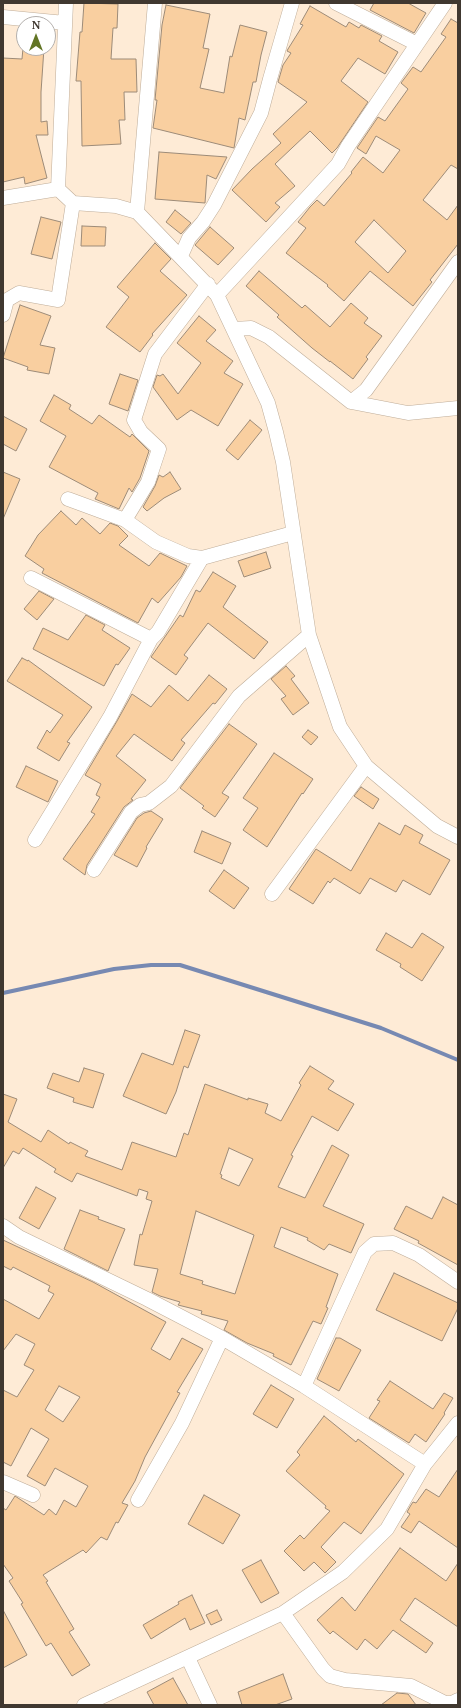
<!DOCTYPE html>
<html>
<head>
<meta charset="utf-8">
<style>
	body { margin:0 }
	#map { position:relative; width:461px; height:1708px; overflow:hidden; background:#feebd6; font-family:"Noto Serif",serif }
	canvas { display:block }
	.frame { position:absolute; inset:0; border:4px solid #403830; pointer-events:none }
	.north { position:absolute; left:16px; top:16px; width:40px; height:40px; box-sizing:border-box; background:#fff; border:1px solid #b3afac; border-radius:50%; rotate:0deg; font-size:11px; font-weight:700; line-height:16px; text-align:center; color:#403830 }
	.north::after { content:''; display:block; margin:auto; width:14px; height:18px; background:#627525; clip-path:polygon(50% 0,100% 100%,50% 72%,0 100%) }
</style>
</head>
<body>
<div id="map">
<canvas width="461" height="1708"></canvas>
<div class="frame"></div>
<div class="north">N</div>
</div>
<script>
const context = document.querySelector('canvas').getContext('2d');
context.lineJoin = 'round';
const poly = rows => new Path2D(rows.map(r => 'M' + r).join(''));
function strokePath(path, color, width, dash) { context.strokeStyle = color; context.lineWidth = width; context.lineCap = dash ? 'butt' : 'round'; context.setLineDash(dash || []); context.stroke(path); }
function fillPath(path, color) { context.fillStyle = color; context.fill(path, 'evenodd'); }
strokePath(poly([
	[3,993,114,969,151,965,180,965,381,1028,458,1060]
]), '#7789b2', 4);
const building = poly([
	[84,3,118,4,117,28,113,28,111,59,136,59,137,92,124,92,125,120,119,120,121,144,82,146,81,81,76,81,80,32,82,32,84,3],
	[374,3,408,3,426,13,414,33,370,10,374,3],
	[166,5,210,14,203,48,209,49,200,88,224,93,230,56,232,57,240,25,267,32,261,55,256,82,253,82,245,120,239,118,234,148,153,128,157,100,155,100,162,25,166,5],
	[310,6,346,27,349,22,359,28,361,25,382,36,379,41,398,52,385,74,358,58,341,81,368,102,337,148,332,153,310,131,275,164,295,186,275,203,280,207,266,222,232,190,252,169,281,143,273,134,307,102,278,82,283,65,291,53,287,51,288,49,303,25,300,24,310,6],
	[451,19,458,23,458,169,451,165,423,200,447,220,458,205,458,244,430,280,432,282,413,306,370,271,344,301,327,286,328,285,286,253,306,228,298,222,310,207,317,200,324,206,352,173,351,172,363,157,383,173,400,150,376,136,366,154,357,148,378,117,385,121,408,89,401,83,413,67,421,72,446,37,441,34,451,19],
	[374,220,406,251,388,273,355,242,374,220],
	[23,48,44,48,41,92,41,122,47,121,48,135,36,135,47,178,25,184,24,177,3,182,3,58,22,59,23,48],
	[159,152,227,157,216,179,207,175,205,203,155,199,159,152],
	[175,210,191,223,181,234,166,222,175,210],
	[41,217,61,222,52,259,31,254,41,217],
	[82,226,106,227,105,246,81,246,82,226],
	[210,227,234,248,218,265,195,245,210,227],
	[155,243,171,259,160,271,187,295,152,334,153,335,140,352,106,327,129,297,117,287,155,243],
	[259,271,302,308,305,305,330,327,351,303,368,318,364,323,382,336,366,357,368,359,353,379,330,361,330,362,312,348,277,317,279,315,246,286,259,271],
	[20,305,51,316,40,345,55,348,49,374,27,370,28,367,3,358,20,305],
	[199,316,216,330,206,341,233,361,224,373,243,384,218,426,191,410,177,420,153,387,157,375,160,376,163,374,178,394,201,363,177,343,199,316],
	[120,374,138,380,128,411,109,404,120,374],
	[54,395,71,405,69,409,92,424,99,415,130,437,132,434,149,451,140,478,132,492,129,488,119,509,95,499,98,493,49,467,66,436,40,421,54,395],
	[3,416,27,429,16,451,3,444,3,416],
	[250,420,262,430,238,460,226,450,250,420],
	[3,472,20,479,3,519,3,472],
	[170,472,181,489,164,498,147,511,143,507,155,486,159,475,163,477,170,472],
	[61,511,76,525,82,518,100,534,110,523,118,526,128,536,119,545,149,566,160,553,187,566,181,577,158,603,152,598,138,623,42,573,44,569,25,556,38,535,61,511],
	[266,552,271,568,244,577,238,561,266,552],
	[213,572,236,586,223,607,268,642,254,659,208,623,184,655,188,658,176,675,151,657,180,615,183,617,196,590,200,592,213,572],
	[39,591,54,599,37,620,24,609,39,591],
	[86,615,105,625,102,630,130,648,118,665,116,664,104,686,33,649,43,628,68,640,86,615],
	[22,658,28,661,28,660,92,707,67,742,70,743,59,761,37,748,47,730,50,733,63,715,7,681,22,658],
	[286,666,295,676,291,679,309,703,293,715,281,699,286,696,271,679,286,666],
	[209,675,227,689,215,704,213,703,181,740,185,743,172,761,134,734,116,756,146,780,131,799,133,800,124,807,87,865,85,875,63,859,95,814,91,812,100,797,96,795,101,784,85,775,117,721,132,694,151,707,169,685,188,701,209,675],
	[229,724,257,744,222,793,229,797,215,817,202,808,204,806,180,788,229,724],
	[308,730,318,737,311,745,302,737,308,730],
	[274,753,313,779,303,794,302,793,267,847,243,830,258,808,243,798,274,753],
	[26,766,58,781,48,802,16,787,26,766],
	[361,787,379,799,373,809,354,796,361,787],
	[151,811,163,819,146,847,147,848,137,867,114,855,137,818,144,813,151,811],
	[379,823,400,835,405,825,423,835,419,843,450,860,430,895,403,880,396,892,370,878,360,894,334,878,330,883,328,881,313,904,289,889,316,849,351,871,379,823],
	[202,831,231,843,222,864,194,852,202,831],
	[224,870,249,888,234,909,209,891,224,870],
	[386,933,412,948,422,933,444,947,422,981,400,967,401,964,376,950,386,933],
	[185,1030,200,1035,188,1068,184,1066,176,1092,166,1114,123,1096,142,1053,173,1065,185,1030],
	[310,1066,334,1081,328,1089,354,1104,338,1131,312,1116,291,1155,293,1156,278,1187,305,1198,332,1145,349,1155,323,1206,364,1224,351,1253,329,1244,324,1250,307,1240,308,1238,281,1227,274,1247,338,1274,326,1307,328,1308,321,1324,313,1321,291,1365,273,1356,274,1354,247,1343,224,1330,228,1321,201,1314,202,1311,178,1305,180,1302,160,1296,152,1292,158,1269,134,1265,140,1234,142,1235,152,1201,146,1199,148,1192,139,1189,137,1196,77,1173,72,1182,54,1172,56,1169,23,1148,19,1154,13,1151,3,1168,3,1094,17,1099,8,1122,41,1142,48,1130,69,1144,70,1142,88,1151,85,1156,122,1170,132,1142,176,1157,184,1133,188,1135,205,1084,248,1100,248,1098,268,1104,265,1113,281,1121,301,1085,299,1083,310,1066],
	[229,1148,253,1159,239,1186,221,1178,222,1175,220,1174,229,1148],
	[196,1211,254,1235,235,1294,202,1284,203,1281,180,1274,196,1211],
	[84,1068,104,1074,93,1108,73,1102,74,1098,47,1088,53,1073,79,1082,84,1068],
	[36,1187,56,1198,39,1229,19,1218,36,1187],
	[443,1197,458,1205,458,1265,418,1243,419,1241,394,1229,406,1206,432,1219,443,1197],
	[80,1210,99,1217,98,1219,125,1229,108,1271,64,1249,80,1210],
	[3,1240,93,1282,166,1322,151,1349,170,1360,182,1338,203,1349,177,1392,180,1393,145,1457,135,1481,122,1503,128,1505,118,1523,116,1522,107,1540,101,1537,86,1553,83,1550,43,1575,48,1581,46,1582,74,1629,69,1632,90,1665,72,1676,51,1643,46,1646,21,1604,23,1603,9,1581,13,1578,3,1564,3,1508,6,1510,15,1496,44,1515,49,1509,56,1515,64,1500,76,1507,88,1486,55,1468,45,1486,27,1476,49,1439,31,1428,11,1466,3,1462,3,1390,17,1397,34,1370,24,1365,35,1344,16,1334,3,1351,3,1299,39,1319,54,1294,48,1291,50,1286,13,1267,11,1270,3,1266,3,1240],
	[59,1386,80,1397,63,1422,45,1410,59,1386],
	[394,1273,458,1303,458,1308,442,1341,376,1310,394,1273],
	[336,1338,340,1338,361,1350,339,1391,317,1379,336,1338],
	[390,1381,433,1409,444,1393,453,1398,444,1413,445,1414,426,1442,415,1434,409,1443,369,1418,380,1401,377,1400,390,1381],
	[271,1385,294,1399,277,1428,253,1414,271,1385],
	[324,1416,356,1442,358,1439,404,1474,361,1534,344,1522,321,1547,336,1562,325,1573,314,1562,304,1571,284,1551,300,1535,304,1539,330,1511,325,1508,326,1506,286,1471,300,1455,297,1452,324,1416],
	[458,1469,458,1548,419,1521,411,1533,401,1527,410,1514,407,1512,411,1505,413,1502,416,1503,426,1489,439,1497,458,1469],
	[204,1495,240,1515,223,1544,188,1524,204,1495],
	[400,1548,446,1581,458,1563,458,1627,415,1598,400,1620,433,1643,426,1653,393,1630,377,1649,365,1639,357,1650,333,1631,330,1634,317,1620,342,1597,355,1611,400,1548],
	[261,1560,279,1593,261,1603,242,1570,261,1560],
	[192,1595,205,1623,190,1630,185,1618,151,1639,143,1625,179,1604,178,1602,192,1595],
	[3,1610,27,1655,3,1668,3,1610],
	[217,1610,222,1620,211,1625,206,1615,217,1610],
	[283,1674,292,1699,275,1705,242,1705,238,1692,283,1674],
	[173,1678,188,1705,154,1705,147,1692,173,1678],
	[397,1693,408,1694,416,1705,381,1705,397,1693]
]);
fillPath(building, '#f9cfa0');
strokePath(building, '#9d8b78', 1);
const minor = poly([
	[336,3,417,44],
	[3,17,65,23],
	[58,189,66,3],
	[3,198,58,189,73,203,116,206,137,212,217,295,268,403,276,432,283,462,309,635,340,727,366,766,437,826,458,837],
	[137,212,155,3],
	[181,256,189,238,203,222,214,205,261,113,270,79,292,3],
	[217,295,338,164,348,146,445,3],
	[3,315,7,300,19,293,58,300,73,203],
	[234,329,251,328,269,337,351,402,408,413,458,408],
	[351,402,366,390,458,262],
	[68,499,125,520,156,542,188,556,202,558,293,533],
	[125,520,148,482,159,449,141,432,134,420,155,354,208,284],
	[31,578,151,639],
	[35,840,110,717,151,639,158,632,202,558],
	[94,870,131,812,140,805,149,803,171,786,239,696,309,635],
	[272,894,366,766],
	[3,1226,19,1237,147,1299,222,1338,304,1386,425,1464],
	[304,1386,365,1252,374,1244,393,1243,419,1255,458,1282],
	[3,1482,33,1495],
	[138,1500,182,1423,222,1338],
	[283,1613,323,1669,330,1676,345,1680,411,1686,445,1703,452,1703,458,1700],
	[188,1658,210,1705],
	[84,1705,283,1613,343,1572,387,1529,425,1464,458,1423]
]);
strokePath(minor, '#bfad99', 15);
strokePath(minor, '#fff', 14);
</script>
</body>
</html>
